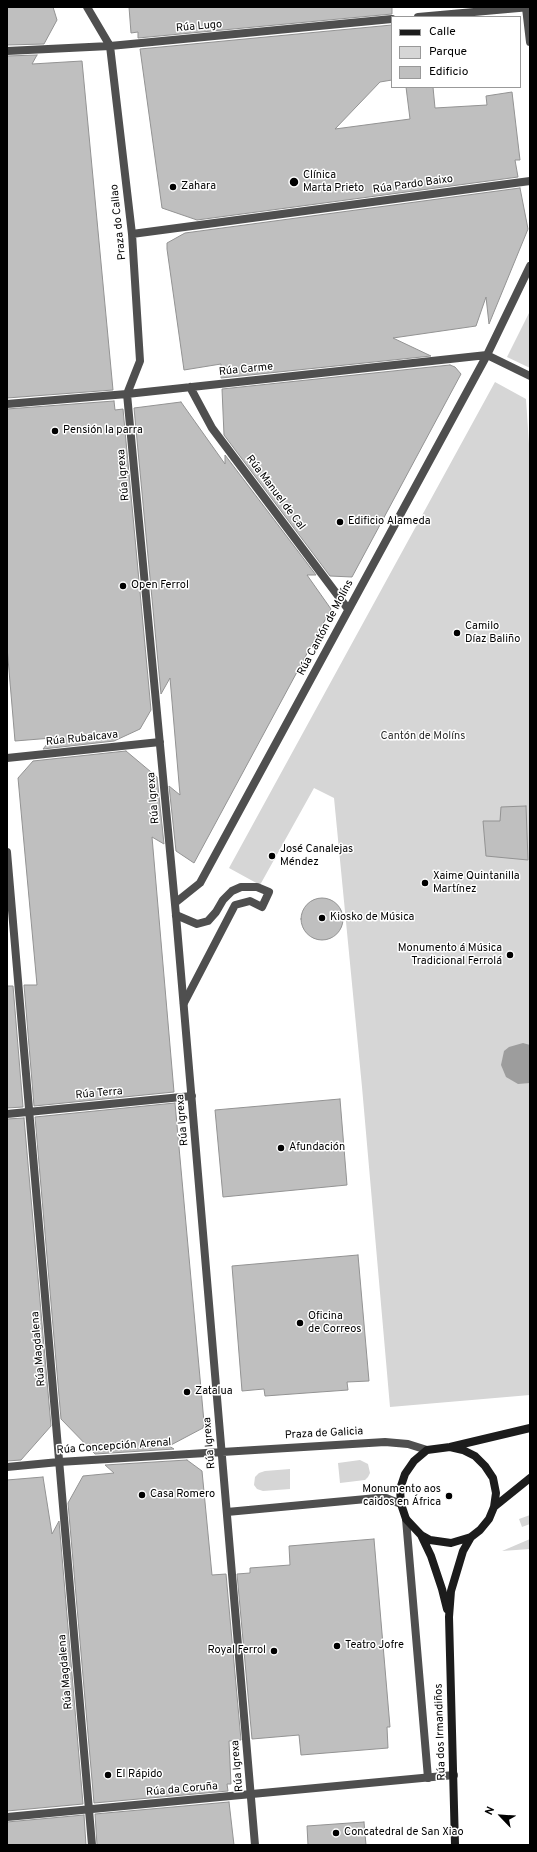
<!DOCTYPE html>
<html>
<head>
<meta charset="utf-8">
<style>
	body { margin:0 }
	#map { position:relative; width:537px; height:1852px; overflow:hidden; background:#fff; font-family:Overpass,sans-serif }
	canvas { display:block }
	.frame { position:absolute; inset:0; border:8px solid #000; pointer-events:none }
	.legend { position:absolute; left:391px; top:16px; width:130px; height:72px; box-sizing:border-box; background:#fff; border:1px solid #999; margin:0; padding:5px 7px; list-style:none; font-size:12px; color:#000 }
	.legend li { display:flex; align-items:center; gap:8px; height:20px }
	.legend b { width:20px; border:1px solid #999 }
	.north { position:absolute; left:481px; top:1796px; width:40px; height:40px; -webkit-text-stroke:3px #fff; paint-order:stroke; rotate:295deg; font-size:11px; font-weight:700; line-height:16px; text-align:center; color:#000 }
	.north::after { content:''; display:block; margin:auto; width:14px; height:18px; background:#000; clip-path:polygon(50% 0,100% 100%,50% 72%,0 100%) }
</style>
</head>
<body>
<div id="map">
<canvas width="537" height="1852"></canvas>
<div class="frame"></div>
<ul class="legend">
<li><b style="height:5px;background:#1c1c1c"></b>Calle</li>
<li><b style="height:11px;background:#d6d6d6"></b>Parque</li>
<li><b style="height:11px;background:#bfbfbf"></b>Edificio</li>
</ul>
<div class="north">N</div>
</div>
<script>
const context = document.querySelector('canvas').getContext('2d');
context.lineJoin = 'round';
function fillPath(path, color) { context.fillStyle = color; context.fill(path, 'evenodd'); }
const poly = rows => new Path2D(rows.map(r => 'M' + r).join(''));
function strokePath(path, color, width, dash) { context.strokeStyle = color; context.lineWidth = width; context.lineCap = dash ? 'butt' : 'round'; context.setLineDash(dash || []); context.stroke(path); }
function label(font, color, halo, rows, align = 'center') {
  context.font = font + ' Overpass,sans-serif'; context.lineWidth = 3; context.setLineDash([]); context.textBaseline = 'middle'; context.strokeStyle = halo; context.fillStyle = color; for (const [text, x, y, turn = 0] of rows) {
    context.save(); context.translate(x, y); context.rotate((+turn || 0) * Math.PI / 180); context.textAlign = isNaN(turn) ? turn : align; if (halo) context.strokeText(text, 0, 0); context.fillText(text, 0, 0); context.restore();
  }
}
fillPath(poly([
	[530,311,530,368,507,357],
	[495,382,526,399,530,459,530,1395,390,1407,362,1087,334,798,314,788,260,885,229,868],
	[360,1460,368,1464,370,1473,368,1477,365,1480,340,1483,338,1463],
	[290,1469,290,1489,263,1491,257,1489,254,1485,255,1477,259,1473,265,1471],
	[530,1515,530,1524,522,1527,519,1519],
	[530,1539,530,1549,502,1551]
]), '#d6d6d6');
fillPath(poly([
	[523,1043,530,1045,530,1083,518,1084,506,1077,501,1065,504,1051,509,1047]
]), '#9d9d9d');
const building = poly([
	[7,7,53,7,57,20,44,44,7,45,7,7],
	[129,7,392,7,392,14,138,38,138,32,131,33,129,7],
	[392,25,392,80,380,82,335,129,410,119,406,87,433,87,435,108,487,105,486,96,512,92,520,160,515,160,518,177,197,220,162,208,140,49,392,25],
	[37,55,32,64,82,61,113,390,7,398,7,56,37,55],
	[520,188,528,229,489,324,486,297,476,326,393,338,431,356,221,378,221,364,184,370,167,249,167,243,185,233,520,188],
	[450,365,455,367,461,374,352,577,330,576,224,435,222,389,450,365],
	[114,401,115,410,123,409,151,710,140,729,114,741,43,749,52,738,15,741,7,647,7,409,114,401],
	[181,402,225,464,225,455,316,575,307,575,331,609,194,863,176,851,169,786,180,795,170,678,161,694,134,408,181,402],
	[126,751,157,777,164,844,152,837,174,1092,34,1106,24,985,37,985,18,778,33,761,126,751],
	[526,806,528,860,486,856,483,821,500,821,501,807,526,806],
	'301 919a21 21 0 1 1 42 0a21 21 0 1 1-42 0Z',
	[7,986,13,986,23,1107,7,1108,7,986],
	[340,1099,347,1185,223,1197,215,1110,340,1099],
	[175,1103,204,1422,203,1428,169,1446,174,1449,95,1454,61,1419,35,1117,175,1103],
	[24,1118,51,1426,21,1460,7,1461,7,1119,24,1118],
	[358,1255,369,1381,347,1382,348,1390,320,1392,265,1396,264,1389,242,1391,232,1266,358,1255],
	[187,1460,202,1471,212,1575,226,1574,241,1740,229,1741,231,1784,227,1784,228,1791,94,1803,68,1503,83,1476,114,1473,105,1465,187,1460],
	[43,1477,52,1534,59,1521,83,1804,7,1811,7,1480,43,1477],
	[374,1539,390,1727,387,1727,388,1748,301,1755,299,1735,252,1739,237,1574,250,1573,250,1568,290,1565,289,1546,374,1539],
	[229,1802,234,1845,97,1845,95,1814,229,1802],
	[84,1815,86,1845,7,1845,7,1822,84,1815],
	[364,1822,366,1845,308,1845,307,1826,364,1822]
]);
fillPath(building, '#bfbfbf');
strokePath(building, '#939393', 1);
strokePath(poly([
	[176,915,197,924,208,921,216,912,223,900,232,891,241,887,257,887,269,892,262,907,250,901,235,905,184,1003],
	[406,1519,428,1778]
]), '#4f4f4f', 8);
strokePath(poly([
	[87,7,110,46,132,234,140,361,127,394,176,915,255,1845],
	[526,8,530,42],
	[418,17,530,7],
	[7,51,110,46,392,19],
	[132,234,530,181],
	[487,355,530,376],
	[190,387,212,428,348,609],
	[7,404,127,394,487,355],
	[7,758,160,742],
	[7,852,92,1845],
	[175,903,200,883,487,355,530,266],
	[7,1114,192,1096],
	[7,1467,59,1462,385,1442,408,1444,427,1450],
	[227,1512,377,1498,386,1498,401,1504],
	[7,1817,454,1775]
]), '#4f4f4f', 8);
strokePath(poly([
	[450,1447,463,1450,475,1456,485,1466,493,1478,496,1493,494,1507,489,1519,480,1530,471,1537,451,1543,430,1540,421,1535,406,1519,401,1504,400,1489,405,1474,414,1461,427,1450,450,1447,530,1428],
	[494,1507,530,1478],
	[421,1535,431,1556,442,1589,447,1609],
	[455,1845,449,1617,451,1591,463,1551,471,1537]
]), '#1c1c1c', 8);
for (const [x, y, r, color] of [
	[294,182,5,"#000"],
	[173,187,4,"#000"],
	[55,431,4,"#000"],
	[340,522,4,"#000"],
	[123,586,4,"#000"],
	[457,633,4,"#000"],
	[272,856,4,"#000"],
	[425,883,4,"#000"],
	[322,918,4,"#000"],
	[510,955,4,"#000"],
	[281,1148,4,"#000"],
	[300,1323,4,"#000"],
	[187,1392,4,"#000"],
	[142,1495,4,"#000"],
	[449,1496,4,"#000"],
	[337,1646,4,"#000"],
	[274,1651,4,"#000"],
	[108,1775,4,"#000"],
	[336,1833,4,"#000"]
]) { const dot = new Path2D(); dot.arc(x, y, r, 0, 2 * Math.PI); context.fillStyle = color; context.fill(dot); strokePath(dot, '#fff', 1.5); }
label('11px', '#000', '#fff', [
	["Rúa Lugo",199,27,-5],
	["Rúa Pardo Baixo",413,185,-8],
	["Praza do Callao",119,222,-96],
	["Rúa Carme",246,370,-6],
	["Rúa Igrexa",124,475,-95],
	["Rúa Manuel de Cal",275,493,53],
	["Rúa Cantón de Molíns",326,628,-62],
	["Rúa Rubalcava",82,739,-6],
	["Rúa Igrexa",154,798,-95],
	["Rúa Terra",99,1094,-5],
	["Rúa Igrexa",183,1120,-95],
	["Rúa Magdalena",39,1349,-95],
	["Praza de Galicia",324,1434,-3],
	["Rúa Igrexa",210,1443,-95],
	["Rúa Concepción Arenal",114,1447,-4],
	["Rúa Magdalena",66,1672,-95],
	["Rúa dos Irmandiños",441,1732,-92],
	["Rúa Igrexa",238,1766,-95],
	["Rúa da Coruña",182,1790,-5]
]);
label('11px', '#000', '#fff', [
	["Clínica",303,176],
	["Marta Prieto",303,189],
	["Zahara",181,187],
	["Pensión la parra",63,431],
	["Edificio Alameda",348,522],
	["Open Ferrol",131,586],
	["Camilo",465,627],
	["Díaz Baliño",465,640],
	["José Canalejas",280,850],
	["Méndez",280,863],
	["Xaime Quintanilla",433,877],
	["Martínez",433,890],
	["Kiosko de Música",330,918],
	["Monumento á Música",502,949,"right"],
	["Tradicional Ferrolá",502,962,"right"],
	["Afundación",289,1148],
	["Oficina",308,1317],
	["de Correos",308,1330],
	["Zatalua",195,1392],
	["Monumento aos",441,1490,"right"],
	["caidos en África",441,1503,"right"],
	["Casa Romero",150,1495],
	["Teatro Jofre",345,1646],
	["Royal Ferrol",266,1651,"right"],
	["El Rápido",116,1775],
	["Concatedral de San Xiao",344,1833]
], 'left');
label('11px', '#2d2d2d', '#fff', [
	["Cantón de Molíns",423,737]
]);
</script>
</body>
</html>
